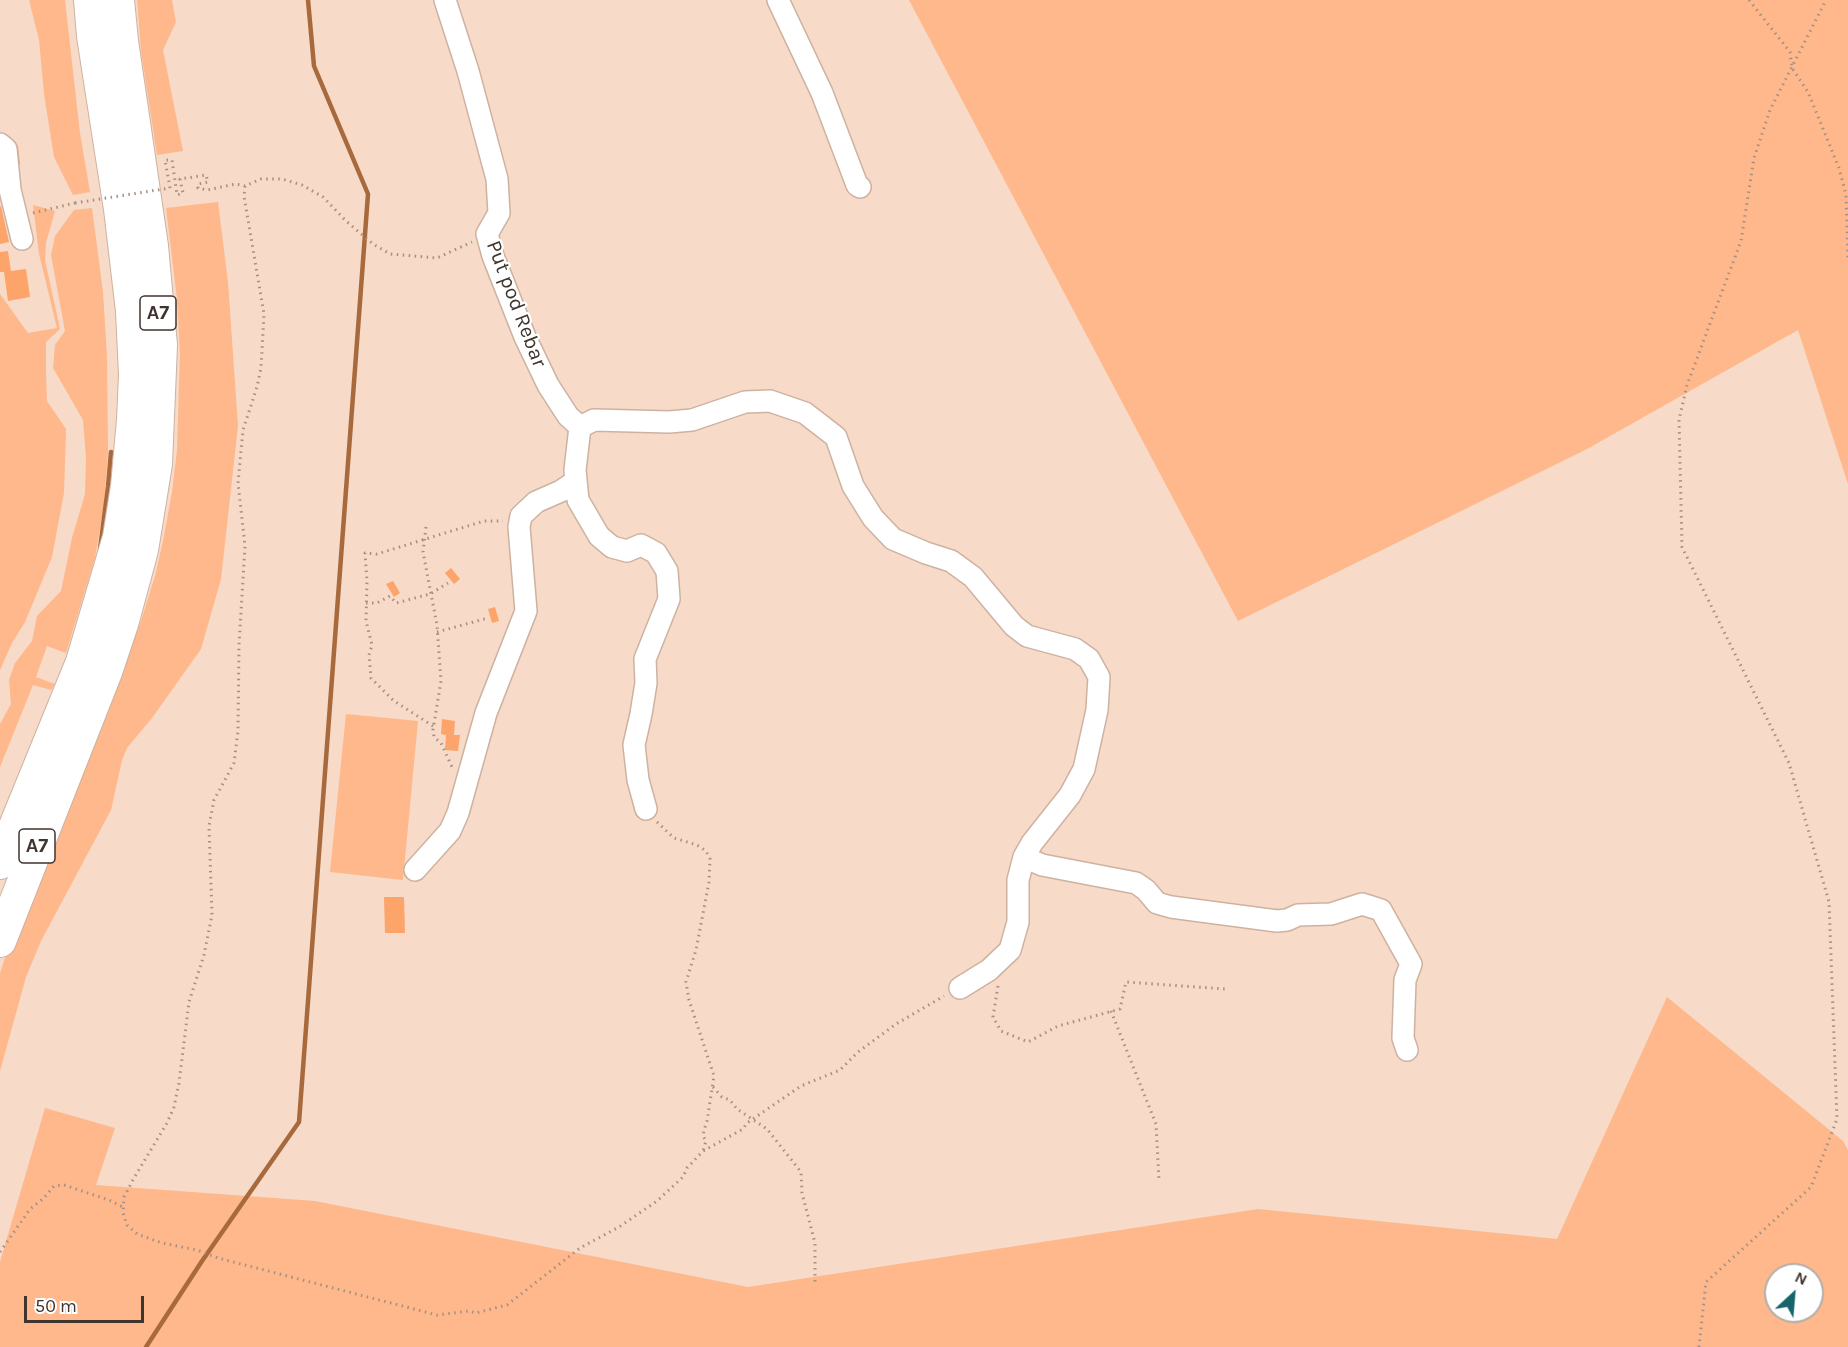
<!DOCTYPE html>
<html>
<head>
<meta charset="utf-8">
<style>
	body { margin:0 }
	#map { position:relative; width:1848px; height:1347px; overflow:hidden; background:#f7dac8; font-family:Karla,sans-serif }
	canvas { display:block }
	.north { position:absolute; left:1764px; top:1263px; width:60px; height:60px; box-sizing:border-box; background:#fff; border:2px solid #b3aeab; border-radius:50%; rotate:26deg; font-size:16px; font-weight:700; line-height:24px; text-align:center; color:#40352e }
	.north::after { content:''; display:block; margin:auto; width:21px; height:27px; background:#17656c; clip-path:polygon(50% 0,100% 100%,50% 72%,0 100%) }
	.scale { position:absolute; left:24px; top:1296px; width:120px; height:27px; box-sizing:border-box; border:3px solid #40352e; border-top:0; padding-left:8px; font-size:18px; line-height:21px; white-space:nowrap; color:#40352e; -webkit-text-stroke:4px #fff; paint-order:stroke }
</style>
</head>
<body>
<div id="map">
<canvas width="1848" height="1347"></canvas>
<div class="north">N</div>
<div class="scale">50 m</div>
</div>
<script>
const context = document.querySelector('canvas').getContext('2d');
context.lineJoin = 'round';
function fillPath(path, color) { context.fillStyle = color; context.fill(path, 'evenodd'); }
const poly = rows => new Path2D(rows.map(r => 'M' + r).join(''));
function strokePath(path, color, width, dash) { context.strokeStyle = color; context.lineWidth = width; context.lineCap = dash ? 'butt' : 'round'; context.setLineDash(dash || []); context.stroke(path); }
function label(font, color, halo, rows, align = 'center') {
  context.font = font + ' Karla,sans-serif'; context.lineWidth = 4.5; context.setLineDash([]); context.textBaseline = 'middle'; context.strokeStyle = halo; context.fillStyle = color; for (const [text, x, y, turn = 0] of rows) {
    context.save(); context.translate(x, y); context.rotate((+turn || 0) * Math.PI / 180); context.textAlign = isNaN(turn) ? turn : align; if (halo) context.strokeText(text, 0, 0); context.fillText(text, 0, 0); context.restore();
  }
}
fillPath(poly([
	[29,0,65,0,80,133,90,192,73,195,54,157,44,94,39,40],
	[137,0,172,0,176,22,163,50,183,151,157,155,141,51],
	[909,0,1848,0,1848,484,1798,330,1587,449,1238,621],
	[218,202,228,282,238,426,221,579,201,649,152,718,127,748,122,760,111,810,41,941,26,977,0,1071,0,973,12,937,141,621,155,576,163,541,172,492,177,450,180,354,177,299,166,208],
	[33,205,55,211,46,243,45,260,60,329,46,342,46,374,47,401,66,429,64,493,52,557,25,622,12,643,0,670,0,294,28,333,57,328,39,254],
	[92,208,103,292,107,357,108,452,104,504,95,558,66,653,47,646,36,677,55,684,51,690,33,685,0,767,0,724,11,704,9,680,15,663,32,641,37,616,61,591,72,538,85,494,86,458,83,420,53,368,55,345,65,331,51,255,55,236,74,210],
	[346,714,418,721,403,880,330,872],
	[1667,997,1843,1141,1848,1150,1848,1347,0,1347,0,1262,45,1108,115,1128,96,1185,315,1201,748,1287,1258,1209,1557,1239],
	[1776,1275,1812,1275,1812,1311,1776,1311]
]), '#feb88b');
strokePath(poly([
	[100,549,108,487,111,452],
	[146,1347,202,1261,299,1122,368,194,314,66,308,0]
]), '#a86a3d', 4.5);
fillPath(poly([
	[18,146,20,164,12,165,10,147],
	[1,206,9,242,0,244,0,207],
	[8,251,11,271,26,269,30,297,8,301,4,272,0,272,0,252],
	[451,568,460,579,454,584,445,573],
	[393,581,400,593,394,597,386,584],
	[495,607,499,621,492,623,488,609],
	[442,719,455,721,454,735,460,735,458,751,445,750,446,735,441,734],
	[384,897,404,897,405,933,385,933]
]), '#fca469');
const minor = poly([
	[445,0,468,71,497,179,499,213,487,234,493,256,525,337,548,385,568,416,580,427,575,470,578,500,599,536,612,547,627,551,641,545,656,553,667,571,669,599,645,659,646,683,641,714,634,745,638,780,646,809],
	[778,0,822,93,857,185,860,187],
	[0,144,6,149,10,190,22,239],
	[580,427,594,420,669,422,692,420,745,402,770,401,805,413,836,437,853,486,873,518,893,539,926,553,951,561,973,577,1014,626,1027,636,1075,649,1089,659,1099,677,1097,710,1084,769,1070,795,1032,843,1024,857,1018,880,1018,922,1010,950,989,970,960,988],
	[1024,857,1042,865,1136,883,1146,890,1157,903,1171,907,1277,921,1287,920,1298,915,1331,914,1362,904,1381,910,1411,964,1405,980,1403,1038,1407,1050],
	[415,870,450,831,458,813,486,713,526,611,519,527,521,516,536,502,561,491,576,481]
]);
const highway = poly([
	[0,863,82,662,119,537,127,486,133,420,135,375,132,311,120,209,93,36,90,0],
	[0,941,106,672,122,624,142,550,156,464,161,345,152,246,122,41,118,0]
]);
strokePath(minor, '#ceb2a1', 24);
strokePath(highway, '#ceb2a1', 34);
strokePath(poly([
	[1749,0,1790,52,1792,68,1808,92,1839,168,1846,195,1848,259],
	[245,186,244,196,264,314,261,368,257,387,243,430,238,483,245,546,239,645,238,731,234,763,214,800,209,826,212,915,204,955,189,1002,179,1083,174,1107,167,1123,134,1178,124,1197,123,1213,127,1225,137,1234,162,1243,197,1250,218,1258,437,1315,469,1311,476,1313,507,1305,580,1248,619,1227,657,1201,683,1177,687,1168,703,1151,743,1129,747,1123,801,1086,840,1070,858,1052,896,1024,944,996],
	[170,188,165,160,172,160,177,195,183,193,180,179,206,175,208,182,198,184,198,188,207,190,236,184,245,186,261,179,282,179,302,185,323,197,346,221,373,244,390,254,437,258,472,242],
	[33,213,75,203],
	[426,527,423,552,437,625,441,681,433,730,434,737,441,743,452,767],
	[366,603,377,603,390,596,396,603,400,602,430,594,448,583],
	[437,632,488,618],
	[433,726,394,701,371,678,369,655,372,645,366,621,367,581,365,553,377,554,484,521,503,521],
	[657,822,674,838,697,845,706,851,710,859,709,882,696,950,686,982,689,1000,714,1076,707,1121,704,1130,703,1136,706,1141,703,1151],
	[998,986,993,1017,1001,1031,1028,1042,1058,1026,1120,1009,1126,982,1225,989],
	[1111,1011,1156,1124,1159,1180],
	[713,1087,722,1097,730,1100,737,1109,767,1129,801,1172,802,1193,815,1243,815,1283],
	[0,1252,30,1209,44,1198,54,1186,64,1185,109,1200,123,1207],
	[1699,1347,1706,1282,1811,1187,1837,1119,1829,902,1789,763,1682,547,1679,420,1687,385,1741,241,1754,158,1770,110,1826,0]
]), '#a59083', 3, [1.5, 4.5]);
strokePath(minor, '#fff', 21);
strokePath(highway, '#fff', 32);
strokePath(poly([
	[75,203,170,188]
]), '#a59083', 3, [1.5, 4.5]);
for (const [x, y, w] of [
	[158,313,36],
	[37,846,36]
]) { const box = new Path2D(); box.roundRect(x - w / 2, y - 17, w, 34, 4.5); context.fillStyle = '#fff'; context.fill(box); strokePath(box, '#40352e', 1.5); }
label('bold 20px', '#40352e', null, [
	["A7",158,313],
	["A7",37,846]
]);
label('21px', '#40352e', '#fff', [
	["Put pod Rebar",516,304,69]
]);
</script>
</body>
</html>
